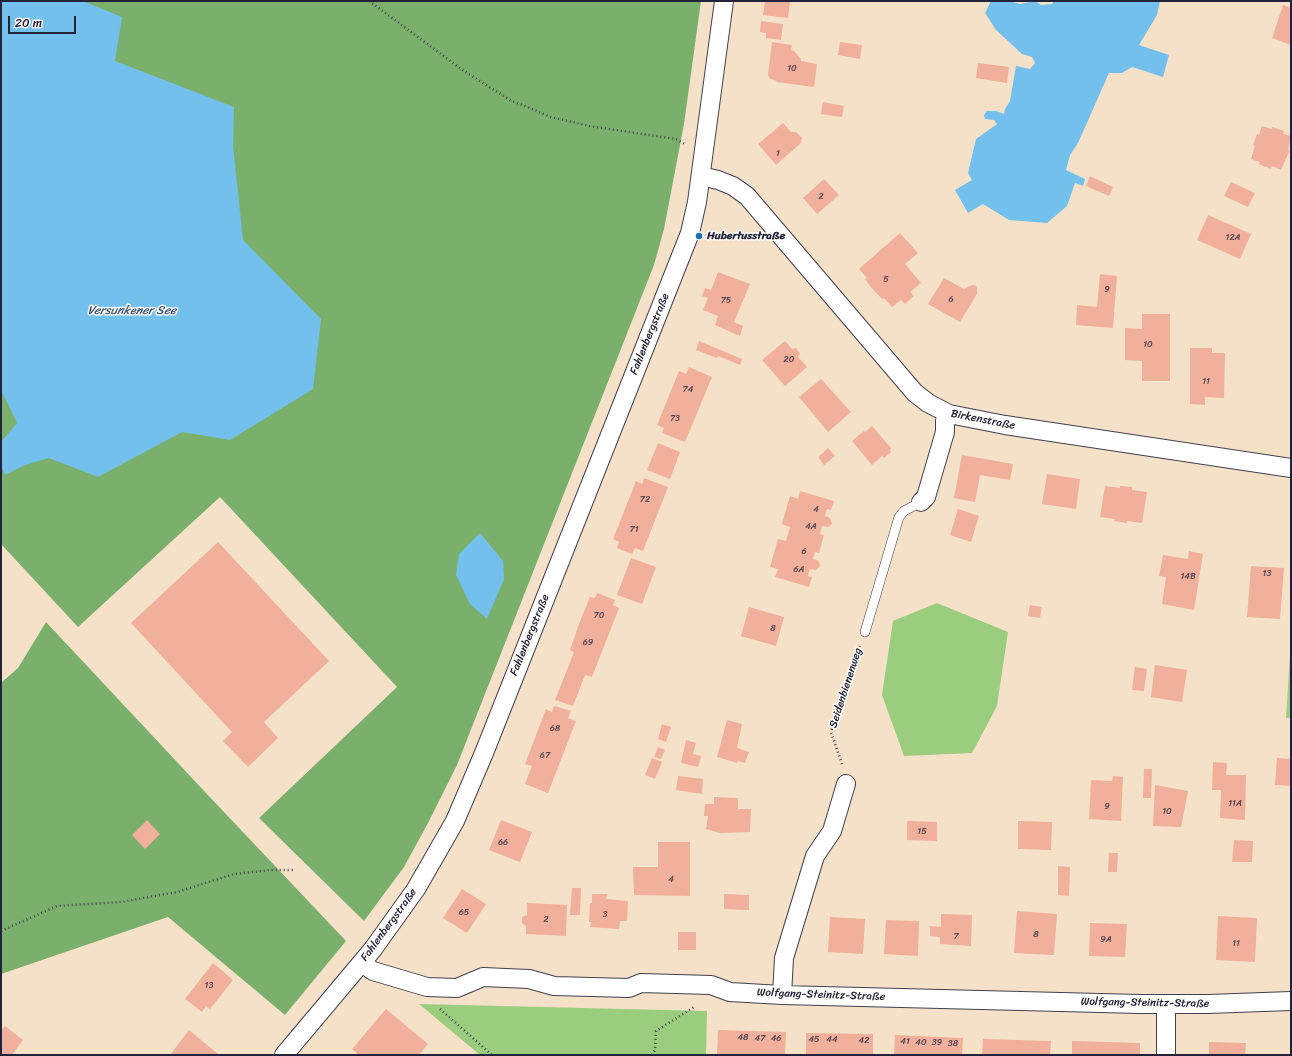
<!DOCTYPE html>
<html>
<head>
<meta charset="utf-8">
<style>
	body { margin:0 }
	#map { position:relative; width:1292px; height:1056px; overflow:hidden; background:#f5e1c7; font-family:Sriracha,sans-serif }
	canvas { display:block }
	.frame { position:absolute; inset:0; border:2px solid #22223b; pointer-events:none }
	.scale { position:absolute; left:8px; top:16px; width:68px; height:18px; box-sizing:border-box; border:2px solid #22223b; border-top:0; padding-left:5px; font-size:12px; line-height:14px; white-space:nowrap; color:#22223b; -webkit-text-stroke:3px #fdfcf7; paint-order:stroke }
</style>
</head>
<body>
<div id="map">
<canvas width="1292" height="1056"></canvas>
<div class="frame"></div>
<div class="scale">20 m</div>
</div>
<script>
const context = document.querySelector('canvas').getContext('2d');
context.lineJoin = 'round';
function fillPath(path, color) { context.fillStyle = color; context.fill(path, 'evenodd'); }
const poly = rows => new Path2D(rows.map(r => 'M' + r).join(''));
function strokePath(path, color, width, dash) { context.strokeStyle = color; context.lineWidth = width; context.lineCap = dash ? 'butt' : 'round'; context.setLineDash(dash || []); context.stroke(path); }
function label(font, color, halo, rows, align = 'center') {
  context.font = font + ' Sriracha,sans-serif'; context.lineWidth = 3; context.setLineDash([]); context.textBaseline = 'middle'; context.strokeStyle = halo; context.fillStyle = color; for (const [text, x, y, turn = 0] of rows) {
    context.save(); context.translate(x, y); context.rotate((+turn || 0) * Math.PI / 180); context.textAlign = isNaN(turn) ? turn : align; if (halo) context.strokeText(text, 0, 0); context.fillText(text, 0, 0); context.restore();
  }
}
fillPath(poly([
	[937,603,1008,632,997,706,972,753,904,756,882,695,893,621],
	[1291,639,1291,718,1286,718],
	[419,1004,707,1011,706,1055,480,1055]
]), '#9acd7d');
fillPath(poly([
	[1,1,701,1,684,124,664,229,654,265,457,765,428,823,404,867,364,921,259,818,397,687,220,497,78,627,1,544],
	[46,622,206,793,346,941,285,1015,168,917,1,974,1,683,18,668]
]), '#7bb06c');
fillPath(poly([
	[1,1,83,1,122,17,115,61,234,107,233,146,243,240,321,319,313,389,230,440,182,432,98,477,49,458,25,465,5,475,1,466,1,442,17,423,1,390],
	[991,1,1009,1,1020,4,1035,1,1041,5,1052,4,1054,1,1160,1,1157,15,1139,45,1169,55,1163,77,1132,67,1122,73,1109,73,1078,143,1070,155,1066,170,1085,179,1083,186,1075,183,1067,206,1047,223,1009,220,983,204,968,213,955,190,972,180,968,173,976,139,997,124,994,120,985,119,984,115,987,111,996,111,1004,114,1005,109,1010,101,1016,66,1030,69,1035,63,1032,57,1022,54,996,30,985,13],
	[480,533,503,561,504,579,487,619,470,604,456,575,459,554]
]), '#73c0ed');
fillPath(poly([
	[765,1,790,1,788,18,763,15],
	[1283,5,1291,8,1291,45,1272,38],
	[761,21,783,24,781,40,766,38,766,33,760,32],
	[772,42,792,45,791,50,794,51,801,59,801,61,817,64,814,87,777,82,775,80,770,79,768,75],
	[840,42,862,45,860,59,838,55],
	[978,63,1009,67,1007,83,976,78],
	[823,102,844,106,842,117,821,114],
	[783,123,791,132,796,132,802,138,801,143,776,165,758,144],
	[1262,126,1272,129,1272,127,1284,131,1283,134,1291,136,1288,150,1290,150,1281,170,1272,166,1271,169,1259,164,1260,162,1251,159,1255,146,1253,145,1257,134,1259,135],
	[1090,176,1113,187,1109,196,1086,186],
	[824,179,839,195,817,214,803,198],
	[1231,182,1255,193,1248,207,1224,196],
	[1208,215,1251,234,1240,259,1197,240],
	[900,233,918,253,905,264,921,283,910,292,914,296,905,304,901,300,892,307,884,298,882,299,870,286,865,279,867,278,859,269],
	[718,272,750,284,734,322,743,326,740,336,715,325,718,316,703,310,708,298,702,296,705,288,711,290],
	[1100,274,1117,276,1113,328,1076,325,1077,305,1097,307],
	[944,278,964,289,972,285,975,285,977,288,977,294,960,322,928,304],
	[1142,314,1170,314,1170,381,1142,381,1142,361,1125,360,1125,328,1142,329],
	[699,341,742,359,740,365,718,356,717,358,696,350],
	[785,341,792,349,796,348,800,354,798,357,807,367,785,386,762,360],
	[1190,348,1212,348,1212,353,1225,353,1224,398,1205,397,1205,405,1190,404],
	[689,367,712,377,685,442,662,433,664,428,657,425,679,371,686,374],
	[821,379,851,412,828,432,799,397],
	[872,426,891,448,890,450,891,452,884,458,882,456,872,465,852,441,864,431,865,432],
	[658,443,680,452,670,479,647,470],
	[828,448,835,456,824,465,818,457],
	[962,455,1013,464,1010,480,980,475,975,502,954,498],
	[1047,474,1080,479,1076,509,1042,504],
	[644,478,668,487,643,551,635,548,632,554,617,548,619,542,613,539,636,481,642,484],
	[1105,486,1120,488,1120,486,1132,487,1132,490,1147,492,1142,523,1127,521,1127,523,1114,521,1115,519,1100,517],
	[800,491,834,501,831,510,827,509,825,516,830,518,832,524,828,527,822,526,820,534,824,535,819,553,815,552,813,559,819,561,820,566,816,570,810,569,808,576,812,577,809,587,775,577,778,569,770,567,778,539,786,541,790,527,782,524,790,496,798,499],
	[958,509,979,516,971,542,950,535],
	[218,542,329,661,264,722,278,738,248,767,223,741,232,732,131,623],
	[1189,551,1203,554,1194,610,1162,604,1166,577,1159,576,1163,555,1188,559],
	[631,558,656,567,642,604,617,595],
	[1251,566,1284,568,1280,619,1247,617],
	[597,593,615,600,613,605,619,608,592,677,585,675,573,706,555,700,574,652,570,650,579,624,590,597,595,598],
	[1030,605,1042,607,1040,618,1028,616],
	[749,607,784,617,776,646,741,636],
	[1155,665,1187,670,1182,702,1151,697],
	[1135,667,1147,669,1144,691,1132,690],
	[554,706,571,711,568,718,576,721,548,793,525,784,532,766,525,764,546,709,552,712],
	[727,720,742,724,737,748,749,752,745,763,738,761,737,763,717,757],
	[662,724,671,727,666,742,658,739],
	[686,740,696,743,693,754,701,756,698,767,681,763],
	[658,747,665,750,661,759,654,757],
	[652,758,662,762,655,779,645,775],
	[1277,758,1291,759,1291,786,1275,785],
	[1213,762,1227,763,1226,775,1246,775,1245,820,1220,818,1221,790,1212,790],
	[1144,769,1152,769,1151,798,1143,798],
	[678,776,703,779,702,794,676,790],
	[1113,776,1123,777,1121,821,1089,819,1091,780,1112,781],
	[1155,785,1188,791,1181,827,1153,826],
	[714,797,738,798,738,809,751,809,750,832,720,833,706,829,708,816,704,816,705,804,714,804],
	[147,820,160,834,145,849,132,835],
	[501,820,532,832,520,862,489,850],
	[907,821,937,822,937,841,907,840],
	[1018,821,1052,822,1051,850,1018,849],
	[1234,840,1253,841,1252,862,1232,862],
	[658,842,690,842,690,896,634,895,633,867,658,867],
	[1109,853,1118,853,1117,872,1108,872],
	[1058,866,1070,867,1069,896,1058,895],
	[572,888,581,888,580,915,570,915],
	[462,889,486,904,467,933,443,918],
	[592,894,607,894,606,899,628,901,627,921,620,921,619,929,590,927,591,922,589,922,590,903,592,903],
	[724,894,749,895,749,910,724,909],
	[527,903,567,905,566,936,526,934,526,926,522,923,522,917,527,915],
	[1017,911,1057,914,1054,955,1014,953],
	[941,914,972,915,971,946,940,944,940,937,930,936,930,926,941,927],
	[1218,916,1257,918,1255,962,1216,960],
	[830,917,865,919,863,954,828,952],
	[886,920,919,921,918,956,884,954],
	[1090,923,1127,924,1125,957,1089,956],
	[678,932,696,932,696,950,678,950],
	[213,963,233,980,210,1009,206,1006,202,1012,185,999],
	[386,1009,428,1044,419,1055,359,1055,352,1049],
	[5,1026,23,1040,12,1055,1,1055,1,1031],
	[189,1030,219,1055,170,1055],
	[718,1030,786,1032,785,1055,717,1055],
	[806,1033,873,1034,873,1055,806,1055],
	[895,1035,963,1038,962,1055,894,1055],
	[983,1039,1051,1041,1050,1055,982,1055],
	[1072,1041,1140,1043,1140,1055,1072,1055],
	[1209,1042,1246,1043,1245,1055,1209,1055]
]), '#f0b09b');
const service = poly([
	[865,632,899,517,904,511,921,502]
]);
const minor = poly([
	[701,176,718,180,733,186,747,196,915,393,928,403,949,414,1005,425,1291,468],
	[921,502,926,497,945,432,945,421,949,414],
	[362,963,373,971,427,987,457,988,483,977,529,979,554,986,629,988,641,983,711,985,730,992,782,995,1140,1004,1208,1004,1291,1001],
	[782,995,784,958,815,856,832,831,846,784],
	[284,1055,373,949,416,889,455,821,484,753,690,233,697,202,724,1],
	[1166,1055,1166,1004]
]);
strokePath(service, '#423f50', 10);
strokePath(minor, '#423f50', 20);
strokePath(poly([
	[369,1,464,71,510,100,551,117,589,126,676,139,685,144],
	[842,764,831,732,845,684,860,646],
	[1,931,57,906,121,902,177,892,234,874,271,870,293,870],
	[440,1009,492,1055],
	[652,1055,655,1050,656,1031,694,1007]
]), '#423f50', 2.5, [1, 3]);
strokePath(service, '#fff', 9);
strokePath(minor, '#fff', 18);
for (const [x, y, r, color] of [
	[699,236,4,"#1f6fb2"]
]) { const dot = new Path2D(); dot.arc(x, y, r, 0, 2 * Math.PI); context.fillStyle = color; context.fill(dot); strokePath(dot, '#fdfcf7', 1.5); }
label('9px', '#564653', null, [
	["10",792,69],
	["1",778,154],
	["2",821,197],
	["12A",1233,238],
	["5",886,280],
	["9",1107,290],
	["6",951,300],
	["75",726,301],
	["10",1148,345],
	["20",789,360],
	["11",1206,382],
	["74",688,390],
	["73",675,419],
	["72",645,500],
	["4",816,510],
	["4A",811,527],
	["71",634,530],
	["6",804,552],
	["6A",799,570],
	["13",1267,574],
	["14B",1188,577],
	["70",599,616],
	["8",773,629],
	["69",588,643],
	["68",555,729],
	["67",545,756],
	["11A",1235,804],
	["9",1107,807],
	["10",1167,812],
	["15",922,832],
	["66",503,843],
	["4",671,880],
	["65",464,913],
	["3",605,915],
	["2",546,920],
	["8",1036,935],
	["7",956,937],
	["9A",1106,940],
	["11",1236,944],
	["13",209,986],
	["48",743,1038],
	["47",760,1039],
	["46",776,1039],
	["45",814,1040],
	["44",832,1040],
	["42",864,1041],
	["41",905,1042],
	["40",921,1043],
	["39",937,1043],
	["38",953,1044]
]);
label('bold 11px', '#22223b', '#fdfcf7', [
	["Hubertusstraße",707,236]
], 'left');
label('11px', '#22223b', '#fdfcf7', [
	["Fahlenbergstraße",650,334,-68],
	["Birkenstraße",983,420,11],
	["Fahlenbergstraße",530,635,-68],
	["Seidenbienenweg",846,688,-72],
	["Fahlenbergstraße",389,925,-54],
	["Wolfgang-Steinitz-Straße",821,995,2],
	["Wolfgang-Steinitz-Straße",1145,1003,1]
]);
label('italic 12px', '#3e5979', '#fdfcf7', [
	["Versunkener See",132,311]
]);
</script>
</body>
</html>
